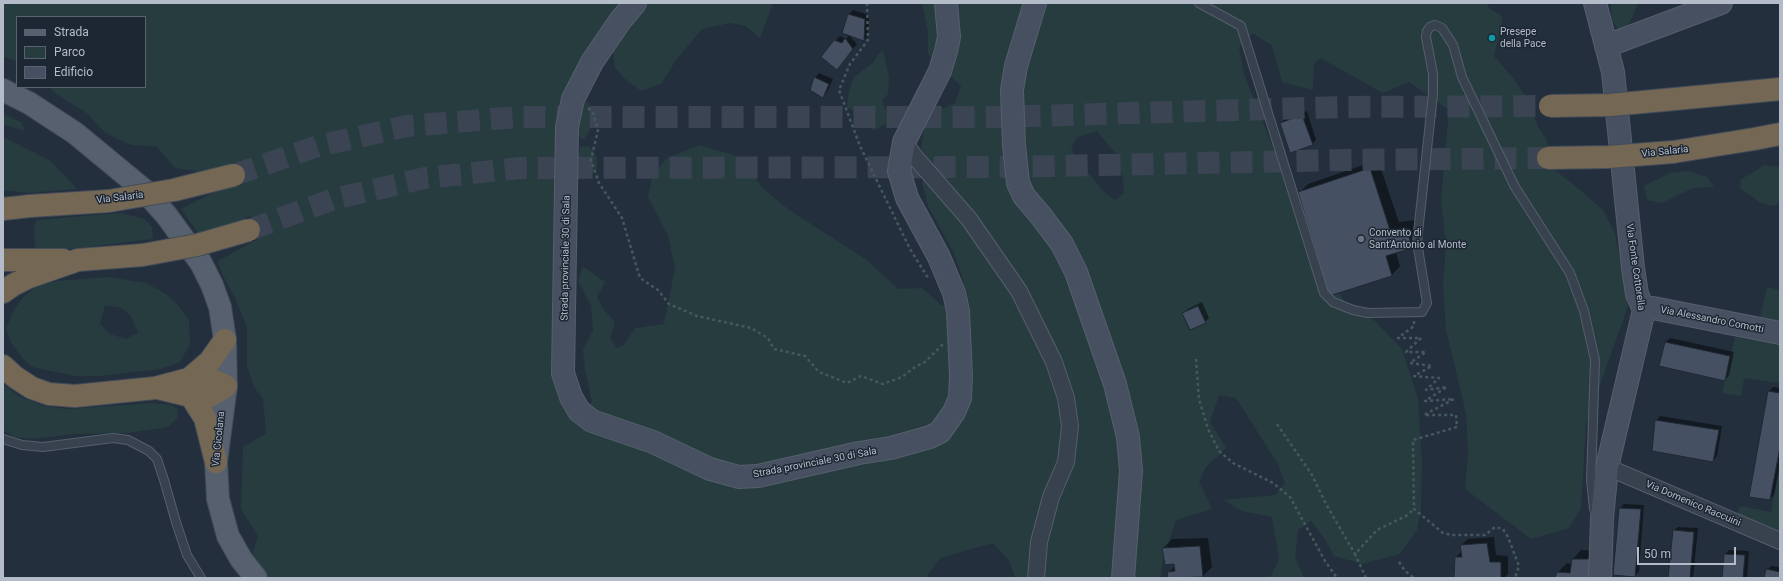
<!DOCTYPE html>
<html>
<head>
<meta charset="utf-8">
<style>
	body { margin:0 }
	#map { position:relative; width:1783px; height:581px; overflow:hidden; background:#242f3e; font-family:Roboto,sans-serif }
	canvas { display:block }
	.frame { position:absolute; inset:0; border:4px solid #b4bcc9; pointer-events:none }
	.legend { position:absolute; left:16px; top:16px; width:130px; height:72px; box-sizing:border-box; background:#1d2633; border:1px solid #59626f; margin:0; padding:5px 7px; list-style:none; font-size:12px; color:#b4bcc9 }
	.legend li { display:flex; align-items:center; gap:8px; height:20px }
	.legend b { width:20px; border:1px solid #59626f }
	.scale { position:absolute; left:1637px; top:547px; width:99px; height:18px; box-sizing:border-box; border:2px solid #b4bcc9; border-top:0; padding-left:5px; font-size:12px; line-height:14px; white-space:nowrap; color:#b4bcc9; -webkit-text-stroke:3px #1d2633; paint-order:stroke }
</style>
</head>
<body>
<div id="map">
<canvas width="1783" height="581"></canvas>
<div class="frame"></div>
<ul class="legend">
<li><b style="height:5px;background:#56606e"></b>Strada</li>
<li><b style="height:11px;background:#263c3f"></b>Parco</li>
<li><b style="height:11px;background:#455162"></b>Edificio</li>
</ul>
<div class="scale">50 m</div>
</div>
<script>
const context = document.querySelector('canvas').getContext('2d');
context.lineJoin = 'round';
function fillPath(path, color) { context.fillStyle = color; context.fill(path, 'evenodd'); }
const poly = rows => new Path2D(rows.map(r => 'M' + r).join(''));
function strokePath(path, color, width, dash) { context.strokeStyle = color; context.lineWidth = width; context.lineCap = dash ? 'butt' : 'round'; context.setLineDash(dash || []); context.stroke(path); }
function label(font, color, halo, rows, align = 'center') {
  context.font = font + ' Roboto,sans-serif'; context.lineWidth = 3; context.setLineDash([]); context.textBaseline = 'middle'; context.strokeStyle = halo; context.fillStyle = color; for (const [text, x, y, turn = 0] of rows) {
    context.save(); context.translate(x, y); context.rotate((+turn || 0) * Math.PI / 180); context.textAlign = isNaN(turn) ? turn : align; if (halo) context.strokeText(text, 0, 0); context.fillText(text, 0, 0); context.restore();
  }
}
fillPath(poly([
	[3,3,773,3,760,38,746,26,730,23,702,29,676,60,662,83,641,91,625,79,615,68,613,50,574,94,558,390,566,411,576,413,592,402,585,370,583,349,593,331,591,305,578,281,583,266,605,282,597,297,605,311,615,322,610,338,617,348,624,345,635,328,664,324,675,268,668,236,648,197,653,174,667,158,699,145,737,156,749,168,762,188,788,209,868,261,898,289,922,288,941,305,965,306,963,280,954,253,928,206,922,182,939,174,921,148,925,123,935,112,955,103,961,86,928,54,928,32,922,3,1486,3,1490,9,1503,17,1494,56,1513,78,1527,98,1538,126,1547,141,1552,168,1573,184,1603,210,1615,233,1628,306,1586,424,1581,508,1569,528,1531,539,1465,489,1468,453,1466,413,1446,330,1443,283,1446,245,1441,201,1449,110,1409,82,1383,93,1320,58,1314,64,1313,90,1282,82,1272,46,1253,33,1239,47,1244,74,1278,160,1300,196,1328,276,1345,302,1375,321,1402,349,1418,399,1422,463,1421,508,1417,530,1400,554,1362,564,1334,556,1325,539,1311,521,1298,530,1295,557,1304,578,1267,578,1271,576,1279,559,1272,517,1242,511,1223,500,1275,495,1285,483,1278,464,1236,398,1219,395,1210,422,1226,448,1206,467,1199,482,1212,509,1176,520,1162,565,1161,578,1015,578,1010,562,993,543,940,558,926,578,238,578,250,561,258,536,241,509,243,447,266,433,263,399,254,387,247,366,247,327,234,296,221,272,218,261,258,239,250,216,202,239,181,209,234,182,240,175,239,165,216,174,175,168,156,146,131,145,105,133,88,114,56,94,49,87,145,87,145,17,17,17,17,61,3,57],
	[1097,131,1115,153,1123,179,1124,193,1115,200,1104,192,1077,159,1071,148,1077,137],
	[1611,3,1638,3,1624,36,1612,21],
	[883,50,889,77,888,94,882,101,890,121,873,131,863,117,847,107,849,91,854,77,874,62,876,57],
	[586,102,589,103,592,107,594,115,591,128,584,140,578,136,578,121,581,104],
	[3,114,21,122,25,131,3,124],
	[3,137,51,161,77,189,28,193,3,190],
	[588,146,593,150,597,158,597,168,590,179,579,173,577,163,580,147],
	[1763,165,1780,167,1780,204,1772,206,1759,202,1740,188,1741,179,1754,172],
	[1688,171,1707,177,1714,187,1693,188,1662,203,1647,200,1644,186,1670,173],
	[120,213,145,219,152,227,153,239,47,252,35,247,34,227,37,220],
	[108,277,146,283,166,294,178,305,189,321,190,344,180,362,161,369,99,376,75,376,32,367,23,359,12,344,6,329,14,310,24,296,39,285,57,281],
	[105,305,121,308,130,315,138,332,126,339,110,334,100,324],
	[1767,287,1780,290,1780,327,1759,323],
	[1735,337,1780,345,1780,383,1744,378,1741,396,1722,393],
	[3,384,20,397,44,406,66,409,152,403,172,405,178,409,177,418,168,427,127,433,75,434,33,439,14,437,3,430],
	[1780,466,1780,535,1737,517,1740,506,1771,512]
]), '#263c3f');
fillPath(poly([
	[853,10,869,15,868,36,864,40,848,15],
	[849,35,857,44,837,69,835,41,840,36,846,39],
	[819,73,833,79,827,92,823,97,815,78],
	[1307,111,1316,140,1312,144,1281,123,1285,118],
	[1378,160,1399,222,1415,220,1421,239,1412,248,1396,252,1400,266,1392,275,1299,193,1308,184],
	[1202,302,1209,318,1205,322,1183,314,1188,309],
	[1670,338,1734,352,1729,375,1725,380,1665,343],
	[1773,387,1780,388,1780,463,1774,495,1770,499,1769,392],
	[1660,416,1722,426,1717,456,1713,461,1656,421],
	[1624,504,1644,505,1639,571,1635,576,1614,574,1620,508],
	[1678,527,1698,528,1693,578,1669,578,1673,531],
	[1494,537,1496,555,1508,556,1508,574,1504,578,1455,578,1456,557,1462,551,1461,545,1468,539],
	[1208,538,1212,567,1203,576,1195,578,1169,578,1168,573,1175,566,1174,563,1163,548,1172,539],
	[1581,550,1599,551,1600,578,1556,578,1558,572,1567,563,1572,564,1573,559],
	[1729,550,1749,551,1747,578,1723,578,1725,554],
	[1771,566,1780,567,1780,578,1765,578,1767,570]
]), '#0007');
const building = poly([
	[848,14,865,19,864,41,842,33,848,14],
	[845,38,853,49,837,70,821,57,834,40,842,43,845,38],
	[814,77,829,84,823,98,810,90,814,77],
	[1302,115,1313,145,1290,153,1280,123,1302,115],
	[1370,168,1390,230,1407,228,1412,248,1386,256,1392,276,1329,296,1298,192,1370,168],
	[1198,306,1206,323,1190,330,1182,313,1198,306],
	[1665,342,1730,356,1725,381,1659,366,1665,342],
	[1768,391,1780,393,1780,447,1770,500,1749,497,1768,391],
	[1655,420,1719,430,1713,462,1652,451,1655,420],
	[1619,508,1641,509,1635,577,1613,575,1619,508],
	[1673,530,1694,532,1690,578,1668,578,1673,530],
	[1487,543,1490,562,1501,562,1501,578,1454,578,1455,557,1462,557,1460,545,1487,543],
	[1200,546,1203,577,1168,578,1167,572,1175,571,1174,564,1165,565,1162,548,1200,546],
	[1724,554,1745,555,1743,578,1722,578,1724,554],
	[1572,559,1590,559,1591,578,1555,578,1557,572,1570,573,1572,559],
	[1766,569,1780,572,1780,578,1764,578,1766,569]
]);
fillPath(building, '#455162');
strokePath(building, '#1f2835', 1);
strokePath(poly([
	[234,175,318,146,407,126,518,117,996,117,1343,107,1550,106],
	[249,230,334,199,425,178,521,168,1007,167,1346,160,1548,158]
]), '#3a4453', 22, [22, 11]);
const lane = poly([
	[1199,3,1241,26,1324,293,1333,302,1353,310,1368,313,1422,312,1427,303,1417,242,1433,94,1433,74,1426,37,1427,31,1430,27,1435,25,1442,28,1453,45,1462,77,1515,187,1570,273,1584,311,1595,360,1591,480,1594,509],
	[3,439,22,445,43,447,113,438,128,440,149,451,157,459,164,480,176,522,187,555,201,578]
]);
const street = poly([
	[904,142,915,157,969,219,1019,291,1054,362,1066,398,1070,426,1066,462,1051,497,1039,542,1036,578],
	[1607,467,1780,541]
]);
const secondary = poly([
	[635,3,620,21,592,62,573,99,567,127,563,373,571,397,579,411,592,421,653,442,710,469,739,477,758,476,859,453,891,448,930,437,940,432,954,412,960,398,961,376,958,311,954,293,939,257,907,198,899,171,904,142,940,71,946,51,949,37,946,3],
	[1035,3,1016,66,1012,90,1014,145,1018,183,1024,196,1041,216,1062,244,1076,272,1115,384,1128,437,1131,471,1123,578],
	[1595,3,1613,72,1633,268,1637,294,1644,310,1607,467,1602,518,1600,578],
	[1606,46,1721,3],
	[1644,310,1653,308,1663,310,1780,333]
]);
const primary = poly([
	[3,90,29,103,75,133,144,190,167,216,201,263,212,285,220,307,225,340,226,386,216,462,218,499,228,536,241,559,256,578]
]);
const highway = poly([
	[1675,99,1780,89],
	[1673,152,1754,139,1780,134],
	[3,209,30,206],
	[3,260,63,260],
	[3,292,13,285,29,277,78,260],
	[3,366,15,377,32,388,49,394,75,396,155,388,189,379,206,377,226,386],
	[189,379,210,361,225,340],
	[158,388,191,396,208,397,226,386],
	[191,396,205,418,216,462]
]);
strokePath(lane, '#565f6c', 10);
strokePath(street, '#565f6c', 18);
strokePath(secondary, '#565f6c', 24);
strokePath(primary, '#414a57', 24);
strokePath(highway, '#434c59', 24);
strokePath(poly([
	[867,3,868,40,850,64,839,90,860,146,910,249,928,278],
	[588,108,593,113,598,130,591,160,599,183,622,218,640,278,658,290,669,304,697,316,751,328,768,338,774,349,805,356,819,372,847,383,861,376,883,384,902,377,915,367,925,362,943,344],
	[1414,321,1414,326,1398,338,1421,338,1406,352,1426,352,1410,363,1432,366,1414,376,1439,378,1426,390,1447,387,1425,401,1454,399,1424,415,1456,415,1457,427,1413,440,1414,509,1443,533,1452,535,1485,535,1495,527,1503,529,1508,537,1519,566,1515,578],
	[1196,359,1199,399,1208,429,1219,451,1233,463,1273,483,1290,497,1325,561,1337,578],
	[1277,424,1312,475,1326,504,1355,554],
	[1399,562,1405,571,1414,578],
	[1366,578,1355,554,1377,530,1406,516,1414,509]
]), '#44595c', 2.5, [3, 3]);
strokePath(lane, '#38414e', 8);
strokePath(street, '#38414e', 16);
strokePath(secondary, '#465061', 22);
strokePath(primary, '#56606e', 22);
strokePath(highway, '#746855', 22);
const highwayBridge = poly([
	[1550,106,1610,105,1675,99],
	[1548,158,1608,157,1673,152],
	[30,206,109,201,174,190,234,175],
	[78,260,143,255,197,245,249,230]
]);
strokePath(highwayBridge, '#434c59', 24, []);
strokePath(highwayBridge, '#746855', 22);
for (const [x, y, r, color] of [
	[1492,38,4,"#0f9aa8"],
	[1361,239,4,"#6b7280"]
]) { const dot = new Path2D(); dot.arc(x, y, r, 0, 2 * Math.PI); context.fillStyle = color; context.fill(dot); strokePath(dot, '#1d2633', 1.5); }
label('10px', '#b4bcc9', '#1d2633', [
	["Presepe",1500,32],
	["della Pace",1500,44],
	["Convento di",1369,233],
	["Sant'Antonio al Monte",1369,245]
], 'left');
label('10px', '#b4bcc9', '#1d2633', [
	["Via Salaria",1665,152,-6],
	["Via Salaria",120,198,-7],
	["Strada provinciale 30 di Sala",566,258,-89],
	["Via Fonte Cottorella",1635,267,82],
	["Via Alessandro Comotti",1712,320,11],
	["Via Cicolana",219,439,-84],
	["Strada provinciale 30 di Sala",815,463,-11],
	["Via Domenico Raccuini",1693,504,23]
]);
</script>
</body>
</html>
